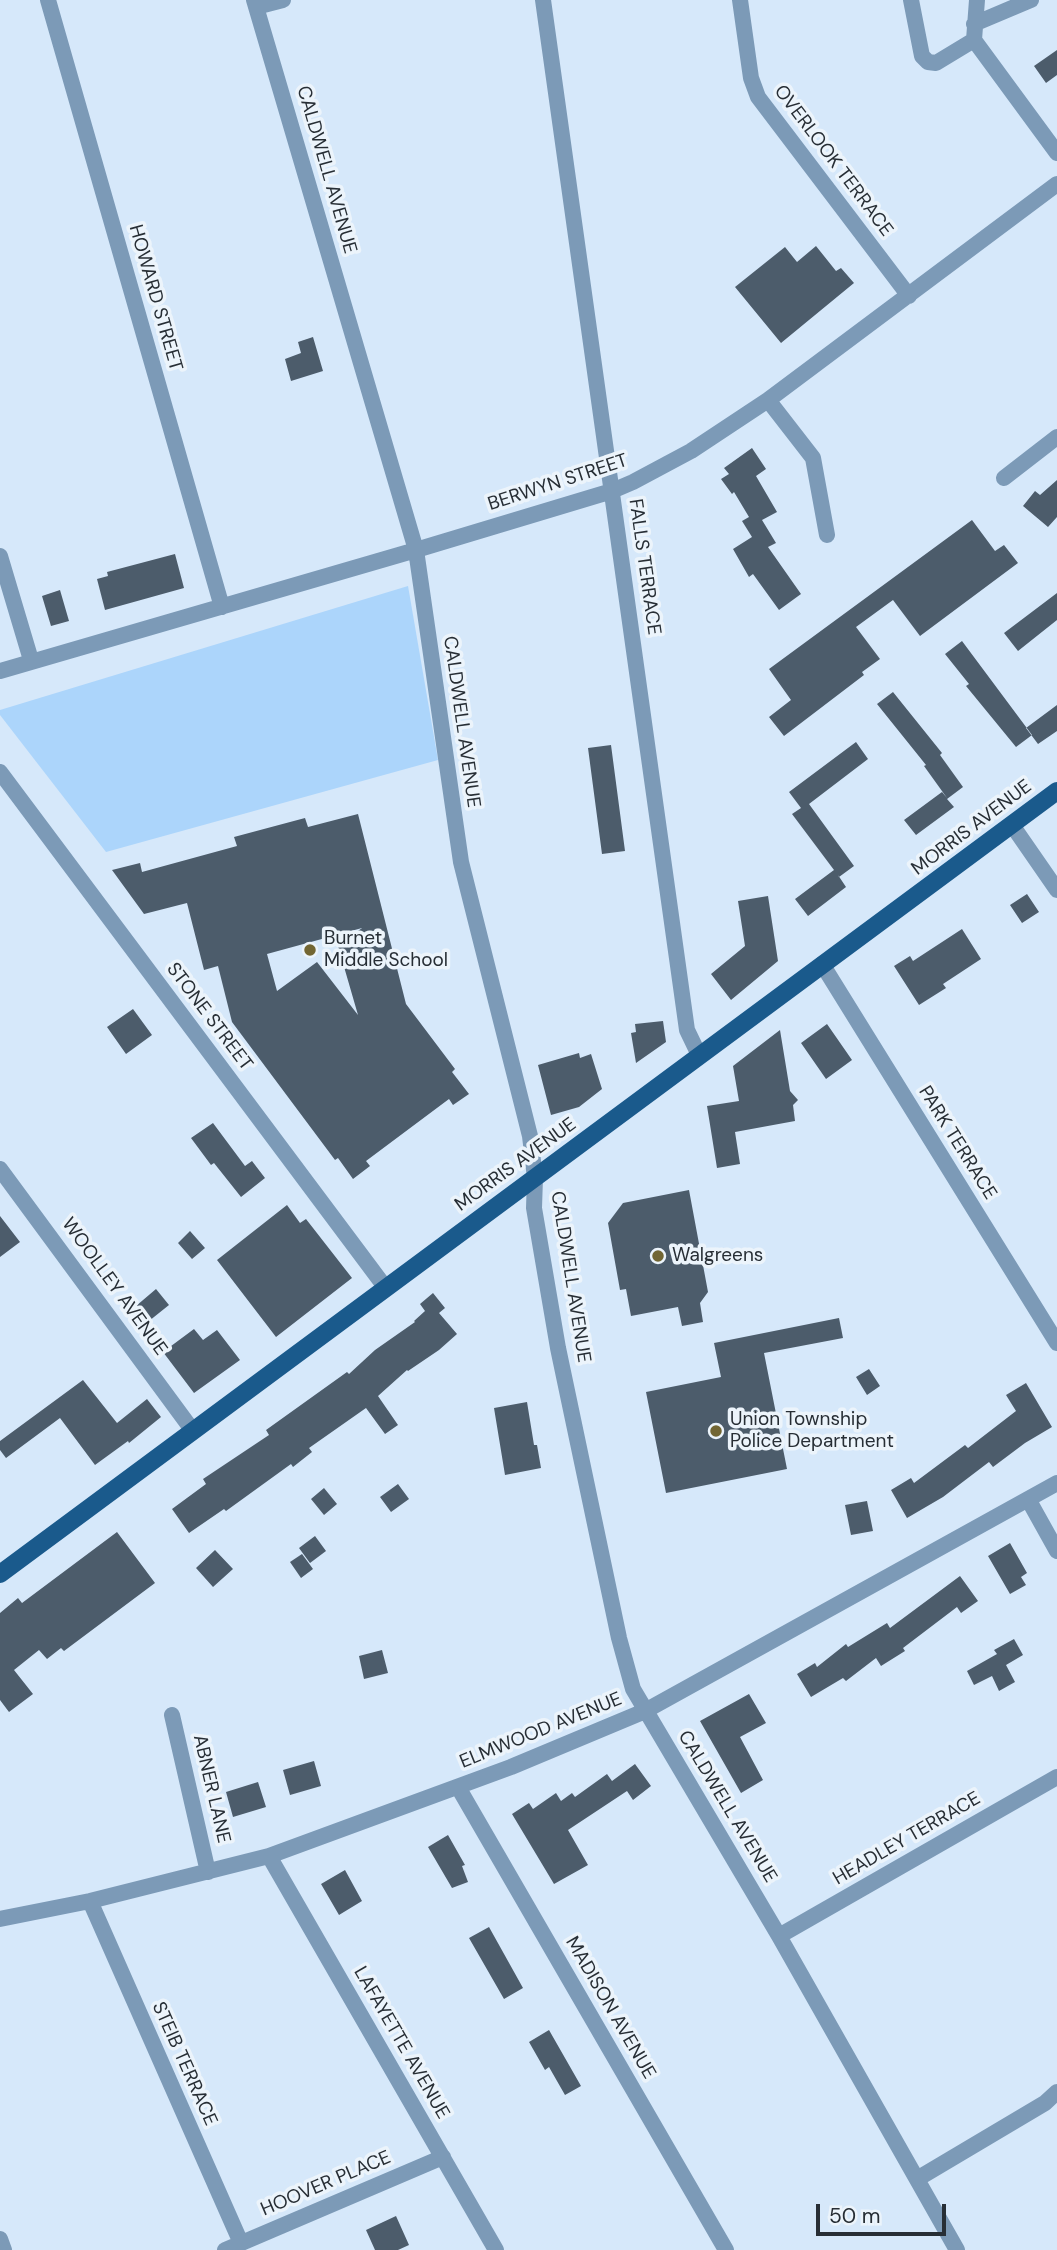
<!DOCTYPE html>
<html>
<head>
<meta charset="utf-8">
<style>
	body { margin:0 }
	#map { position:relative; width:1057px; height:2250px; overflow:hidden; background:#d6e8fa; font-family:"DM Sans",sans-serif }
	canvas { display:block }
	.scale { position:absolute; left:816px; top:2204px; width:130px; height:32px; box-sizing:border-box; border:4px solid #272e35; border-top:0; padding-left:9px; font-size:21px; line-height:24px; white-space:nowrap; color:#272e35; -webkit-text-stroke:5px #ecf4fb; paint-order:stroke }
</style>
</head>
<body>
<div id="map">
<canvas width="1057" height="2250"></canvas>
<div class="scale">50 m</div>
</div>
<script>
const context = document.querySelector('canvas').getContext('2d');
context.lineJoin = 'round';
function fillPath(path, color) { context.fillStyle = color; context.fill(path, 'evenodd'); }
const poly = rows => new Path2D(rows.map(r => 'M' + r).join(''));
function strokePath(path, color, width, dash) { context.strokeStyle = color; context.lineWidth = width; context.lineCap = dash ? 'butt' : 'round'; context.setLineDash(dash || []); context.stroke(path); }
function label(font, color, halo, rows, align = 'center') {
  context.font = font + ' "DM Sans",sans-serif'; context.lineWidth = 7; context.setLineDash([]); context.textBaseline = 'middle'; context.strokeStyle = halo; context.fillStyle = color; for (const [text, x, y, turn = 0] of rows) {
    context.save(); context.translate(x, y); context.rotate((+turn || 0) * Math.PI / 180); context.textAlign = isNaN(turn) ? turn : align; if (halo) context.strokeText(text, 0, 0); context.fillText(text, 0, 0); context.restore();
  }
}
fillPath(poly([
	[408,586,438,760,106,852,0,715,0,710]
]), '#acd5fb');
fillPath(poly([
	[1057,50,1057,75,1046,83,1034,66],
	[816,246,836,271,841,268,854,283,781,343,735,287,785,247,797,262],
	[313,337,323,371,291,381,285,359,301,353,298,342],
	[752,448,766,469,756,476,777,512,762,520,776,543,768,547,801,594,779,610,753,574,749,577,733,549,752,537,742,521,749,517,734,492,732,494,721,479,729,474,724,468],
	[1057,480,1057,517,1048,527,1023,506,1035,491,1040,495],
	[972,520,995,551,1004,545,1018,563,920,636,893,600,856,627,880,659,862,672,864,675,784,736,769,717,791,700,769,669],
	[175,554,184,588,105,610,97,579,108,576,107,572],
	[60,590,69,621,51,626,42,596],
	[1057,593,1057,620,1018,651,1004,633],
	[962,641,1032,735,1016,747,966,686,969,684,945,654],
	[893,692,942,753,940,755,963,787,947,799,954,807,916,835,904,820,942,792,947,798,924,766,926,765,877,704],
	[1057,705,1057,731,1038,744,1026,728],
	[856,742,868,759,809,804,854,866,839,877,838,875,846,887,808,916,795,899,834,870,792,814,801,808,789,792],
	[611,745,625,851,602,854,588,748],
	[358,814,406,1004,455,1069,452,1072,469,1094,453,1105,449,1099,366,1161,370,1166,353,1179,338,1158,335,1160,232,1022,218,966,204,970,187,903,144,914,112,870,140,863,142,872,237,846,234,837,305,818,308,827],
	[362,928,338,946,358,1015,317,962,277,991,267,954],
	[1027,894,1039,912,1022,923,1010,905],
	[768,896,778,961,731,1000,711,974,745,946,738,901],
	[962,929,981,959,943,984,946,988,919,1005,894,966,910,956,913,961],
	[133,1009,152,1035,126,1054,107,1027],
	[663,1021,666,1042,636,1063,631,1033,636,1032,635,1024],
	[827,1024,852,1060,826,1079,801,1043],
	[780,1030,790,1091,798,1100,793,1105,795,1121,735,1132,740,1164,717,1168,707,1106,739,1101,733,1066],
	[579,1053,580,1058,591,1054,602,1089,579,1107,551,1115,538,1065],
	[213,1123,245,1166,252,1161,265,1178,241,1197,214,1163,211,1165,191,1138],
	[689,1190,708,1292,700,1303,703,1322,682,1326,678,1307,631,1316,626,1289,620,1290,608,1223,623,1203],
	[287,1205,300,1223,306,1219,352,1278,276,1337,217,1260],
	[0,1216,20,1242,0,1257],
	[190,1231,205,1248,192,1259,178,1243],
	[156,1289,169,1305,149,1321,136,1306],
	[433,1293,445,1308,439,1313,457,1334,439,1350,408,1371,407,1370,378,1396,398,1425,385,1434,366,1408,309,1448,312,1452,293,1467,291,1464,226,1511,224,1509,189,1533,172,1509,206,1484,203,1479,269,1435,266,1430,347,1372,349,1374,375,1350,415,1322,414,1321,425,1311,420,1304],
	[839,1318,843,1338,764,1353,787,1469,666,1493,646,1392,721,1377,714,1343],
	[194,1329,203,1340,217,1330,240,1360,194,1393,163,1352],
	[869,1369,880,1386,867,1395,856,1377],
	[83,1380,117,1423,147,1399,161,1417,129,1443,128,1441,95,1465,60,1418,6,1458,0,1450,0,1441],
	[1026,1383,1052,1427,1025,1443,993,1467,989,1462,943,1497,907,1518,891,1490,911,1478,914,1483,965,1445,968,1448,1016,1411,1006,1395],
	[527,1402,534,1445,537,1445,541,1468,505,1475,494,1408],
	[398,1484,409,1499,391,1512,380,1497],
	[324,1488,337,1504,324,1515,311,1499],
	[867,1501,873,1531,851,1535,845,1505],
	[117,1532,155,1583,64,1651,61,1648,47,1659,39,1650,14,1670,33,1694,9,1712,0,1700,0,1613,18,1598,22,1603],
	[315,1536,326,1551,310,1563,299,1548],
	[1010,1543,1027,1573,1021,1577,1026,1585,1010,1594,988,1556],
	[215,1550,233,1569,213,1587,196,1568],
	[302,1554,313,1569,301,1578,290,1562],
	[960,1576,978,1601,961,1613,957,1607,903,1648,905,1651,881,1666,876,1658,846,1681,843,1678,811,1697,797,1674,815,1663,817,1667,846,1644,848,1647,887,1623,890,1628],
	[1014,1639,1023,1655,1006,1665,1015,1682,999,1691,992,1676,974,1685,967,1671,997,1654,994,1650],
	[382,1650,388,1673,364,1679,359,1656],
	[749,1694,766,1723,740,1737,763,1780,741,1793,700,1721],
	[314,1761,321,1786,290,1795,283,1770],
	[635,1764,651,1786,633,1800,627,1791,568,1830,588,1865,554,1884,512,1814,529,1803,533,1809,556,1793,561,1801,572,1793,575,1797,607,1774,612,1781],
	[258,1782,266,1807,233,1817,226,1792],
	[448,1835,465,1865,462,1866,468,1882,452,1888,428,1847],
	[345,1870,362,1901,339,1915,321,1884],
	[489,1927,523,1988,504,1999,469,1938],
	[549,2030,581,2086,565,2095,549,2067,545,2070,529,2042],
	[396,2216,409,2245,398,2250,375,2250,366,2230]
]), '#4c5c6b');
strokePath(poly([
	[48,0,222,607],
	[254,0,416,550,461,862,530,1136,535,1178,534,1208,558,1348,619,1638,633,1689,779,1936,957,2250],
	[543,0,687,1030,699,1055],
	[740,0,751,78,758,97,909,296],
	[911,0,922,56,928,62,936,63,974,40],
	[977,0,974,40,1057,153],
	[256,7,283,0],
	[974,24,1031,0],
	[768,400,813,458,827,535],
	[1004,478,1057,437],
	[0,556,31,660],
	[0,671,416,550,612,491,633,482,691,451,768,400,1057,184],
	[0,772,385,1287],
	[1012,825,1057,890],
	[822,964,1057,1343],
	[0,1169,193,1431],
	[1028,1499,1057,1551],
	[172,1715,208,1872],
	[458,1787,726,2250],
	[269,1856,496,2250],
	[90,1901,241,2243],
	[0,1919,90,1901,269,1856,511,1767,645,1711,1057,1483],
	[779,1936,1057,1777],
	[917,2179,1045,2103,1057,2092],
	[0,2239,4,2250],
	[225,2250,443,2157]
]), '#7c9ab7', 16);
strokePath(poly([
	[0,1574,1057,791]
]), '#1a5a8c', 18);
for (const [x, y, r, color] of [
	[310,950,7,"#726633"],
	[658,1256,7,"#726633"],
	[716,1431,7,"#726633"]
]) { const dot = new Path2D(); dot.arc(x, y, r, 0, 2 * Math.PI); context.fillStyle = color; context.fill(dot); strokePath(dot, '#ecf4fb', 2.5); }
label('19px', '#272e35', '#ecf4fb', [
	["OVERLOOK TERRACE",833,161,53],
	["CALDWELL AVENUE",326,170,74],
	["HOWARD STREET",155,298,74],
	["BERWYN STREET",558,483,-18],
	["FALLS TERRACE",644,567,82],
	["CALDWELL AVENUE",461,722,82],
	["MORRIS AVENUE",972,828,-37],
	["STONE STREET",209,1017,53],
	["PARK TERRACE",957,1143,58],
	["MORRIS AVENUE",516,1165,-36],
	["CALDWELL AVENUE",570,1277,81],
	["WOOLLEY AVENUE",114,1287,54],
	["ELMWOOD AVENUE",541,1731,-22],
	["ABNER LANE",211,1789,77],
	["CALDWELL AVENUE",727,1807,59],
	["HEADLEY TERRACE",907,1839,-30],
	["MADISON AVENUE",610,2008,60],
	["LAFAYETTE AVENUE",401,2043,60],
	["STEIB TERRACE",184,2064,66],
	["HOOVER PLACE",326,2184,-23]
]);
label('19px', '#272e35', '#ecf4fb', [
	["Burnet",324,939],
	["Middle School",324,961],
	["Walgreens",672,1256],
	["Union Township",730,1420],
	["Police Department",730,1442]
], 'left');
</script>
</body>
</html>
